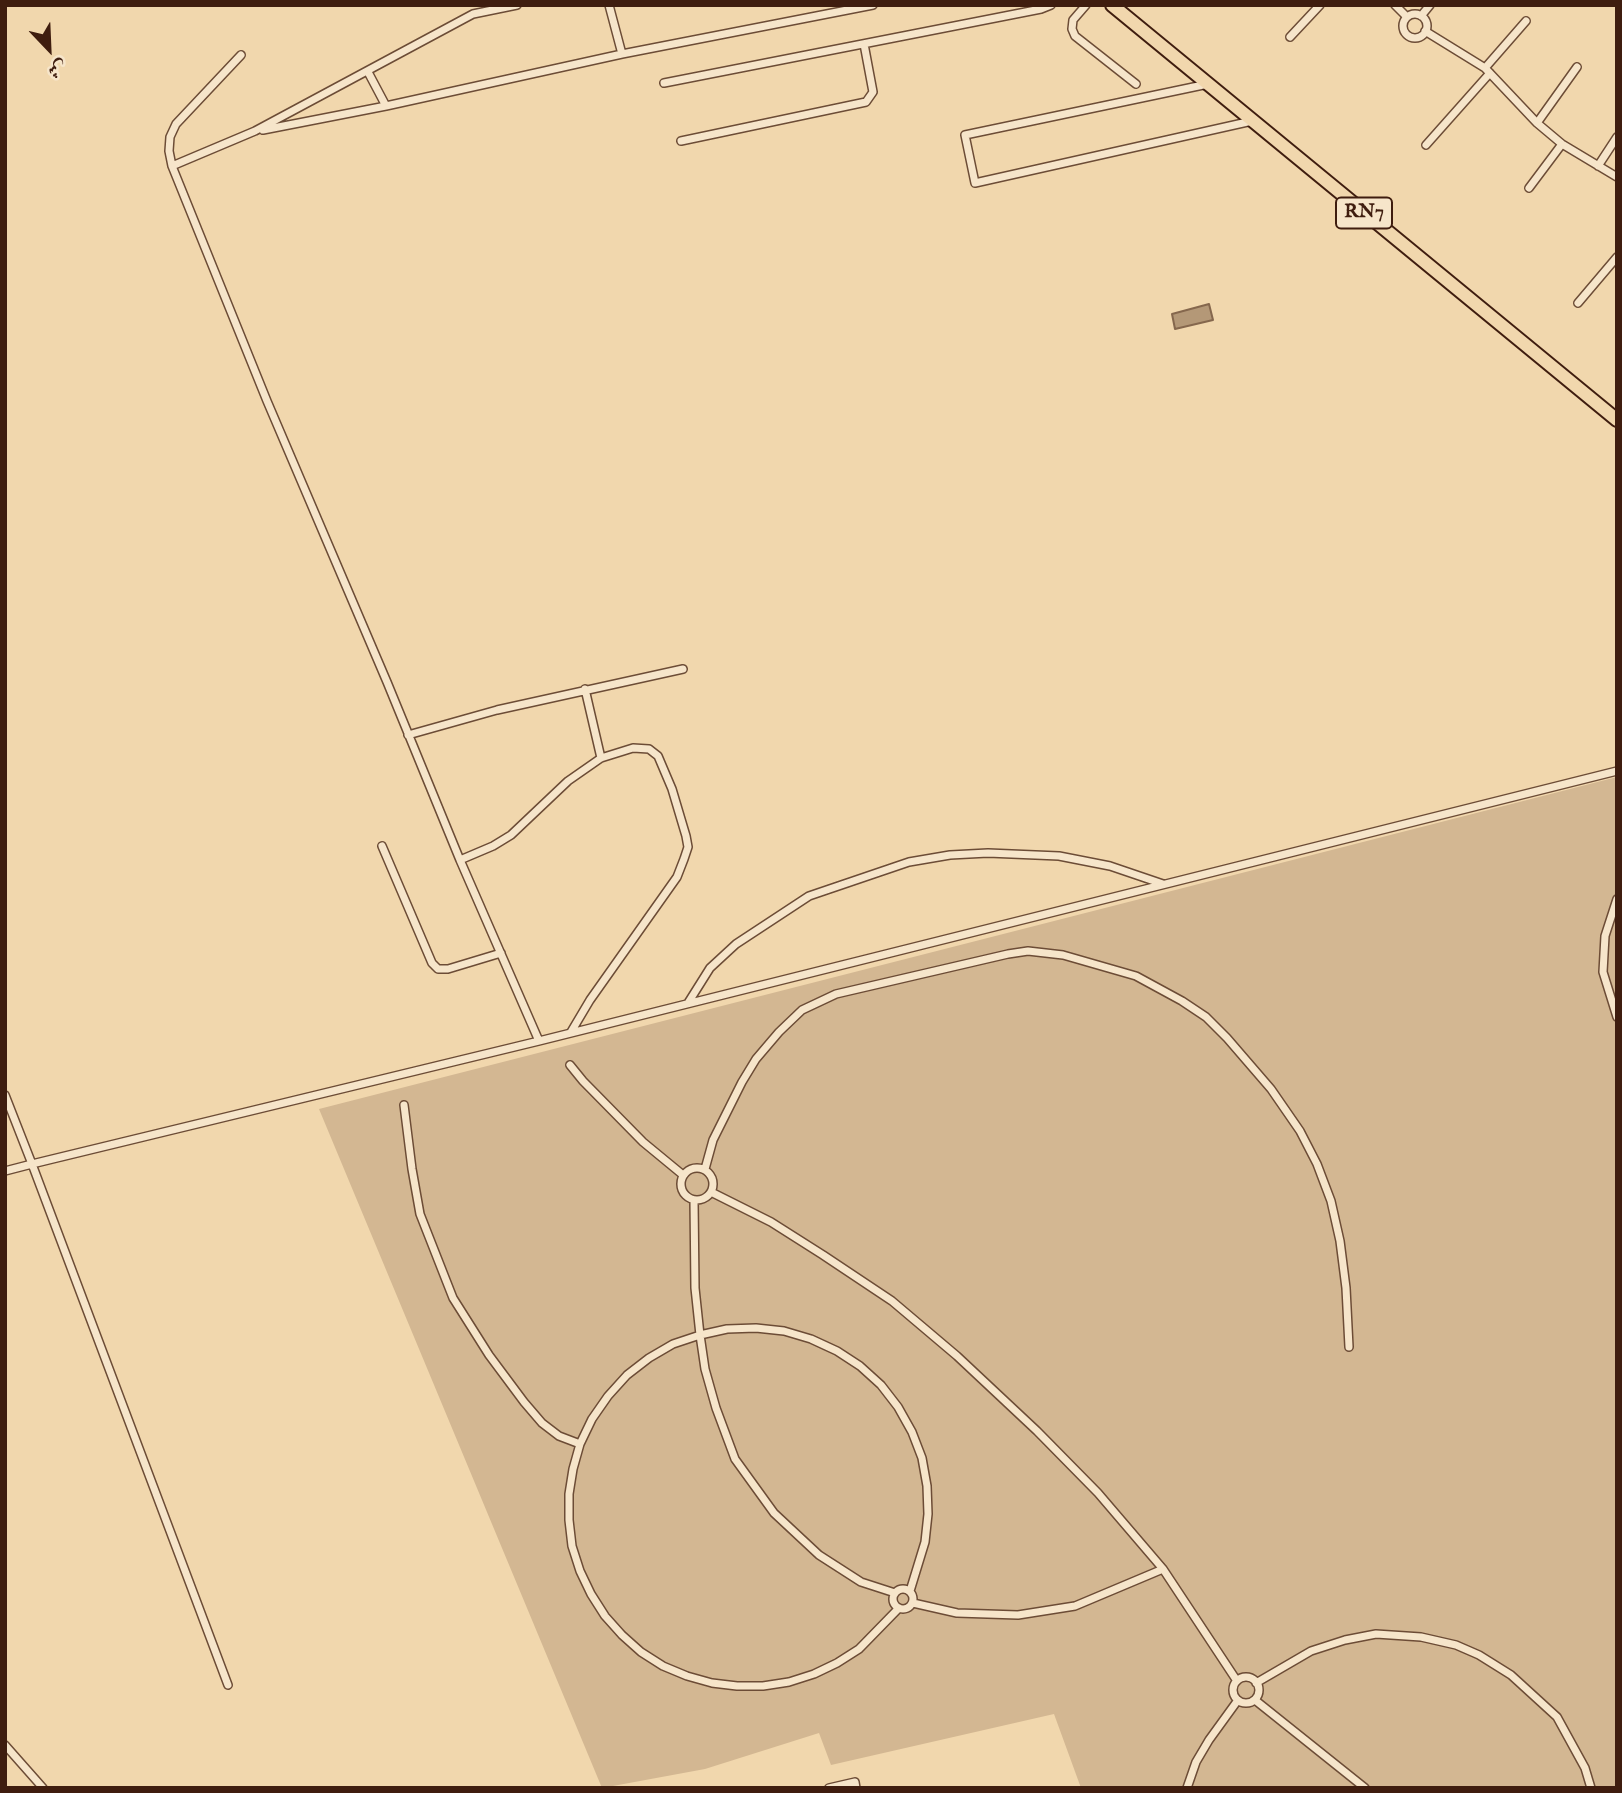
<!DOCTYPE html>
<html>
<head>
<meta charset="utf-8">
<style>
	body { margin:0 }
	#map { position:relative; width:1622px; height:1793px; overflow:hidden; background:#f1d7ad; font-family:"IM FELL English",Amiri,serif }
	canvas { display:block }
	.frame { position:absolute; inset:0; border:7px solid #3f1d0f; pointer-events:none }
	.north { position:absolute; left:14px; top:14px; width:70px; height:70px; -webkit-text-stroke:5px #f6e5ca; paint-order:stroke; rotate:157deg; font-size:19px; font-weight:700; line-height:28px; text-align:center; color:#3f1d0f }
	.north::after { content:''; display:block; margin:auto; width:24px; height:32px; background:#3f1d0f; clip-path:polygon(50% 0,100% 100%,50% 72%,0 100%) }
</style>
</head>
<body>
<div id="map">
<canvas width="1622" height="1793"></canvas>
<div class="frame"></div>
<div class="north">ش</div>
</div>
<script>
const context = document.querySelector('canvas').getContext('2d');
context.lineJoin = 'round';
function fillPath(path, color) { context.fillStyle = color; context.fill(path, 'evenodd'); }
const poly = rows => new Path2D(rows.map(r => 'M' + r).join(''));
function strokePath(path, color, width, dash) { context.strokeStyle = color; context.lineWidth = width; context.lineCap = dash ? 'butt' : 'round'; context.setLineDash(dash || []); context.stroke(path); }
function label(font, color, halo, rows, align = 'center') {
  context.font = font + ' "IM FELL English",serif'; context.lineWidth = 6; context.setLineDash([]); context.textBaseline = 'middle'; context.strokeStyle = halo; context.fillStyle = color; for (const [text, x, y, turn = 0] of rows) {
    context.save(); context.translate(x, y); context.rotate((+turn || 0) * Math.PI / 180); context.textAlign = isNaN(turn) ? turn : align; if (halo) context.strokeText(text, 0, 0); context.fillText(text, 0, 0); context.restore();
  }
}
fillPath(poly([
	[1617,777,1617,1788,1081,1788,1054,1714,831,1765,819,1733,705,1769,602,1788,319,1109]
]), '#d3b792');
const water = poly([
	[1209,304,1213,320,1175,329,1172,314,1209,304]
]);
fillPath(water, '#b49877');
strokePath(water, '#85674d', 2);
const street = poly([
	[609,5,622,54,873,5],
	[1086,5,1073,20,1072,29,1075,36,1136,84],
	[1395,5,1407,17],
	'1403 26a12 12 0 1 1 24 0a12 12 0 1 1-24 0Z',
	[1421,16,1430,5],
	[1425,31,1485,68,1537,123,1562,144,1617,177],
	[1290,37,1320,5],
	[241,55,176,124,170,137,169,151,172,166,267,401,387,682,460,860,539,1041],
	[1485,68,1526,21],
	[368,72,386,106],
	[664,83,1041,9,1051,5],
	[1208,84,965,135,975,183,1252,121],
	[1537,123,1577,67],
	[263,130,386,106,622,54],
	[681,141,866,102,873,92,864,44],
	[1426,145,1490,73],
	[172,166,255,131,473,14,517,5],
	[1598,166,1617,137],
	[1529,188,1562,144],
	[1578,303,1617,257],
	[585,689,601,758],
	[408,735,497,710,683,669],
	[382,846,432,963,438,969,448,969,501,953],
	[460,860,493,846,511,835,568,781,601,758,633,748,649,749,658,756,672,789,686,836,688,847,684,859,677,877,590,1000,571,1032],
	[1617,899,1605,936,1603,972,1617,1017],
	[688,1003,710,968,736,944,809,896,909,862,950,855,988,853,1059,856,1110,866,1163,884],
	[570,1065,583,1081,643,1142,683,1175],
	[5,1095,32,1164,539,1041,1617,771],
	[404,1105,412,1169,420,1214,453,1298,489,1355,524,1402,542,1423,559,1436,580,1444],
	'681 1184a16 16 0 1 1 32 0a16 16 0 1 1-32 0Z',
	[705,1169,713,1140,742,1082,756,1059,779,1032,802,1010,836,994,1008,954,1028,951,1063,955,1136,976,1182,1001,1206,1017,1227,1038,1271,1089,1300,1131,1317,1164,1331,1201,1340,1241,1346,1288,1349,1347],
	[5,1171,32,1164,228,1685],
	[711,1192,771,1222,823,1255,892,1301,957,1356,1037,1431,1098,1493,1163,1569,1237,1681],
	[694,1200,695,1288,700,1335,705,1369,716,1408,735,1459,774,1513,819,1555,861,1582,895,1593],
	'893 1599a10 10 0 1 1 20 0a10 10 0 1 1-20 0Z',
	[913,1603,957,1613,1018,1615,1075,1606,1163,1569],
	[899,1608,859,1649,837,1663,814,1674,789,1682,763,1686,737,1686,712,1683,687,1676,663,1666,641,1652,622,1635,605,1616,591,1594,580,1571,572,1546,569,1520,569,1494,573,1469,580,1444,592,1419,608,1396,627,1375,649,1358,673,1344,700,1335,727,1329,756,1328,784,1331,811,1339,837,1351,860,1366,881,1385,898,1407,912,1432,922,1458,927,1486,928,1514,925,1542,910,1591],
	'1233 1690a13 13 0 1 1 26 0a13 13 0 1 1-26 0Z',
	[1256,1683,1311,1651,1345,1640,1376,1634,1421,1637,1456,1645,1479,1655,1511,1675,1557,1717,1585,1768,1591,1788],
	[1255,1700,1365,1788],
	[5,1745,43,1788],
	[829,1788,855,1782,856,1788],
	[1187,1788,1196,1762,1209,1740,1238,1700]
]);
const primary = poly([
	[1112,5,1617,420]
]);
strokePath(street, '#6c4c36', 10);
strokePath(primary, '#3f1d0f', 16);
strokePath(street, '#f6e5ca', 7);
strokePath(primary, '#f1d7ad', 12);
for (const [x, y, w] of [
	[1364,213,56]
]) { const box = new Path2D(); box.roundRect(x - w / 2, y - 15.5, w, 31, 5); context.fillStyle = '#f6e5ca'; context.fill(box); strokePath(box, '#3f1d0f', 2); }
label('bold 19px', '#3f1d0f', null, [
	["RN7",1364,213]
]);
</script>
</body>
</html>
